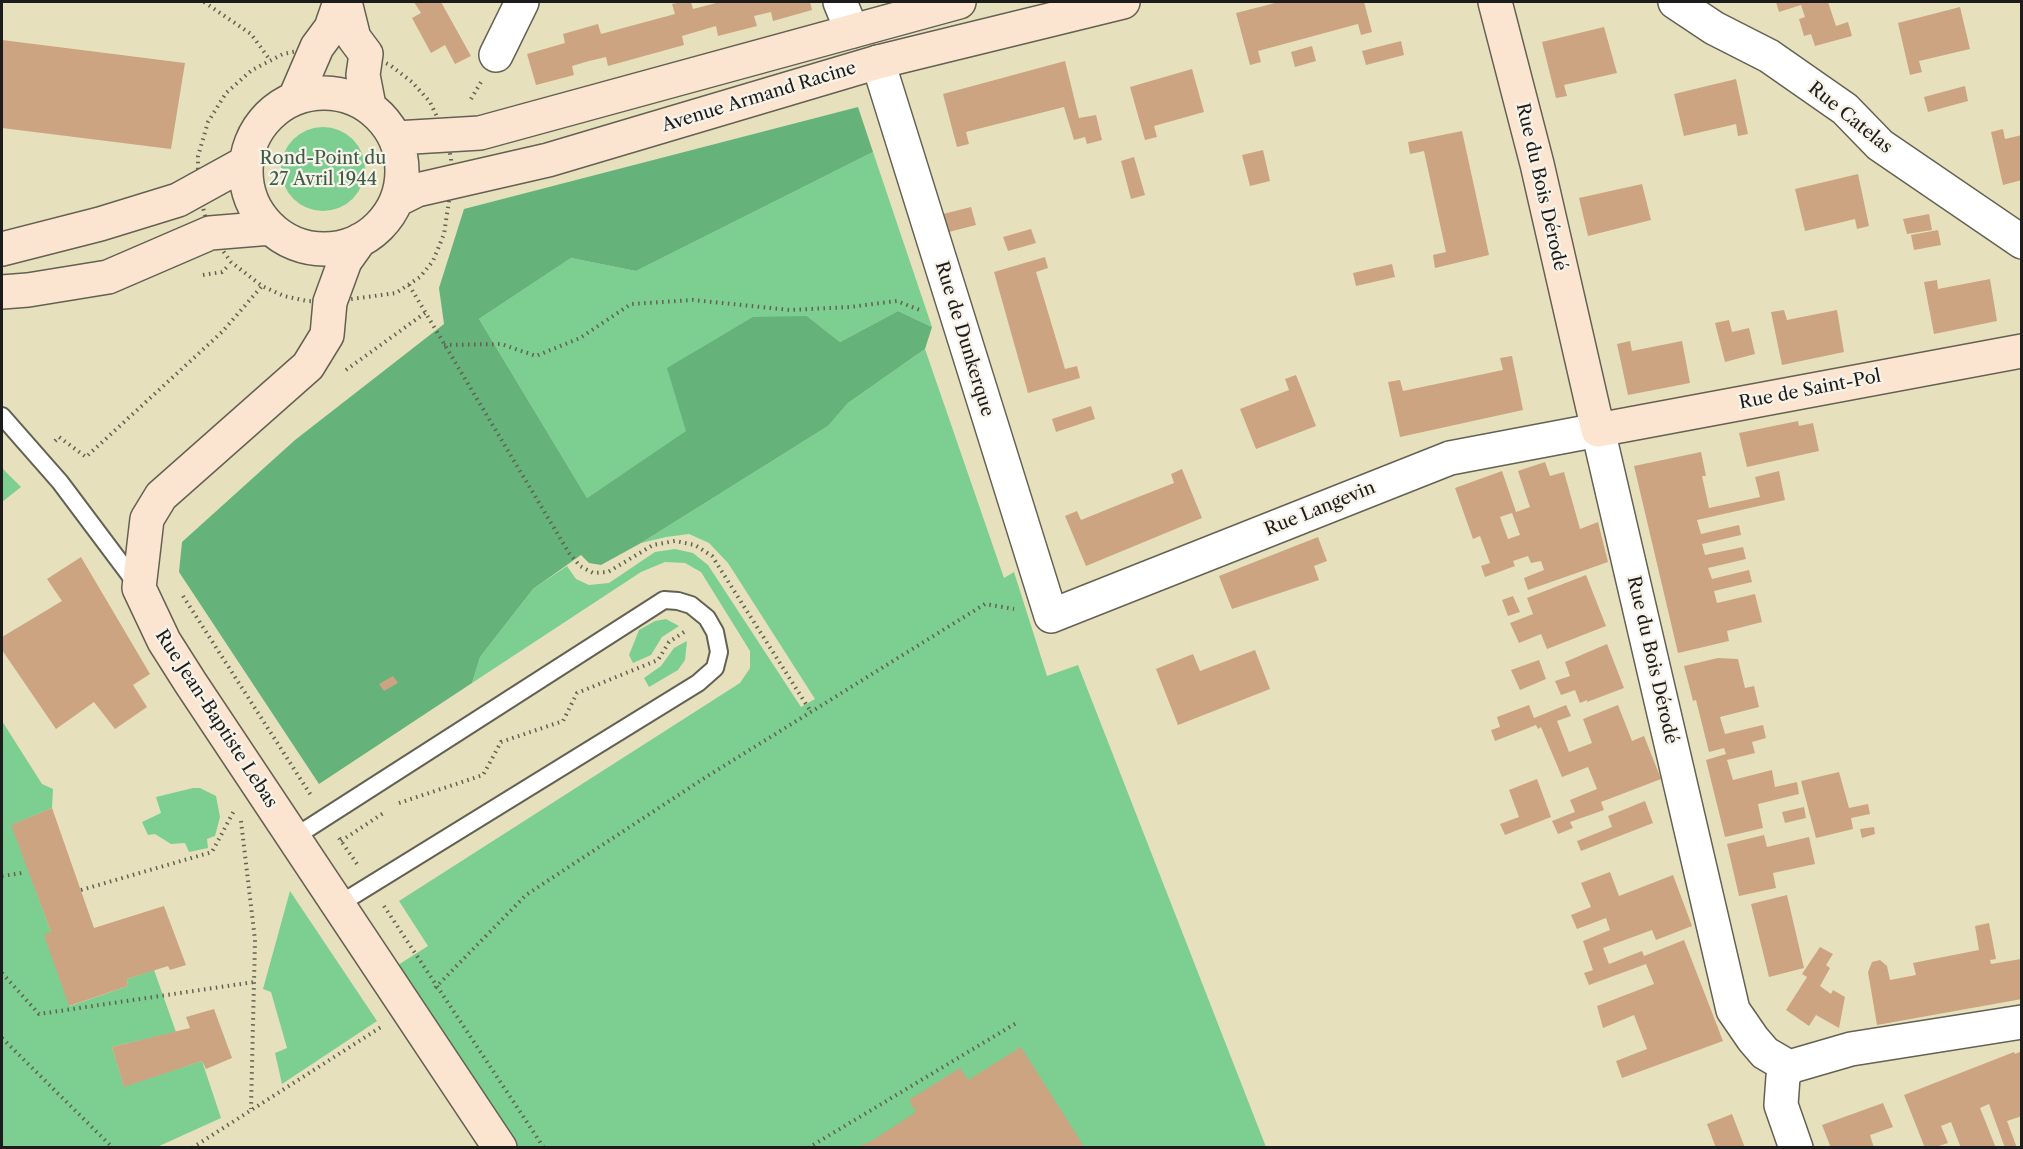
<!DOCTYPE html>
<html>
<head>
<meta charset="utf-8">
<style>
	body { margin:0 }
	#map { position:relative; width:2023px; height:1149px; overflow:hidden; background:#e7e0bc; font-family:"Libre Caslon Text",serif }
	canvas { display:block }
	.frame { position:absolute; inset:0; border:3px solid #1c1c1c; pointer-events:none }
</style>
</head>
<body>
<div id="map">
<canvas width="2023" height="1149"></canvas>
<div class="frame"></div>
</div>
<script>
const context = document.querySelector('canvas').getContext('2d');
context.lineJoin = 'round';
function fillPath(path, color) { context.fillStyle = color; context.fill(path, 'evenodd'); }
const poly = rows => new Path2D(rows.map(r => 'M' + r).join(''));
function strokePath(path, color, width, dash) { context.strokeStyle = color; context.lineWidth = width; context.lineCap = dash ? 'butt' : 'round'; context.setLineDash(dash || []); context.stroke(path); }
function label(font, color, halo, rows, align = 'center') {
  context.font = font + ' "Libre Caslon Text",serif'; context.lineWidth = 4.5; context.setLineDash([]); context.textBaseline = 'middle'; context.strokeStyle = halo; context.fillStyle = color; for (const [text, x, y, turn = 0] of rows) {
    context.save(); context.translate(x, y); context.rotate((+turn || 0) * Math.PI / 180); context.textAlign = isNaN(turn) ? turn : align; if (halo) context.strokeText(text, 0, 0); context.fillText(text, 0, 0); context.restore();
  }
}
fillPath(poly([
	'281 169a42 42 0 1 1 84 0a42 42 0 1 1-84 0Z',
	[873,152,932,327,898,311,840,342,807,316,687,431,587,498,479,319,571,258,636,271],
	[925,349,1004,578,1014,572,1047,676,1078,665,1266,1147,519,1147,398,965,428,946,399,901,740,683,750,668,750,651,701,572,685,563,665,562,641,572,472,683,480,657,533,589,567,566,576,579,589,585,609,583,655,552,675,549,693,553,708,565,801,707,815,699,728,563,709,543,689,534,666,537,641,543,828,426,848,403],
	[2,468,21,487,2,502],
	[666,619,679,626,662,637,651,655,633,663,629,655,639,630,655,621],
	[687,641,685,660,678,670,649,687,644,678,661,666,674,648],
	[2,721,42,784,53,789,52,808,12,825,51,932,70,1006,128,986,127,979,154,970,176,1032,112,1047,124,1086,202,1061,221,1118,157,1147,2,1147],
	[193,788,200,788,216,796,220,817,215,836,207,839,208,848,189,852,185,843,171,844,155,834,148,835,142,822,161,813,156,797],
	[290,891,377,1021,282,1084,275,1053,287,1048,271,992,263,989]
]), '#7ccf91');
fillPath(poly([
	[858,107,873,152,636,271,571,258,479,319,587,498,686,431,667,368,753,317,807,316,840,342,898,311,932,327,925,349,848,403,828,426,641,543,601,565,589,563,581,555,533,589,480,657,472,683,319,784,179,572,182,542,295,440,444,324,439,288,464,209]
]), '#65b27b');
fillPath(poly([
	[414,2,441,2,471,56,455,64,445,45,431,53,412,18,421,13],
	[682,2,691,2,693,9,720,2,810,2,812,10,773,21,771,12,754,16,757,26,718,36,716,26,682,36,684,45,608,66,606,57,589,61,572,66,574,75,536,85,527,54,565,43,563,34,598,24,601,34,675,14,672,4],
	[1279,2,1364,2,1372,32,1361,35,1358,24,1258,51,1261,62,1250,65,1236,13],
	[1776,2,1828,2,1836,26,1848,22,1852,36,1815,46,1811,34,1804,36,1799,19,1805,17,1801,5,1779,12],
	[1960,7,1970,49,1919,61,1922,72,1910,75,1898,23],
	[1604,27,1617,73,1564,85,1567,96,1556,98,1542,42],
	[2,40,185,63,171,149,2,128],
	[1401,41,1404,55,1366,65,1362,51],
	[1312,46,1316,61,1295,67,1291,52],
	[1065,61,1079,118,1096,115,1102,140,1087,144,1085,137,1074,140,1064,107,966,132,969,144,957,147,943,94],
	[1192,69,1204,112,1154,126,1157,137,1145,140,1130,87],
	[1736,79,1748,134,1738,136,1736,124,1684,136,1674,94],
	[1965,86,1968,101,1928,112,1924,97],
	[2003,129,2005,139,2022,135,2022,180,2003,185,1991,132],
	[1462,131,1489,255,1435,268,1433,255,1446,252,1424,151,1410,154,1408,142],
	[1263,150,1270,181,1250,186,1242,155],
	[1134,157,1145,195,1131,199,1121,161],
	[1858,174,1869,226,1857,229,1855,219,1805,231,1795,189],
	[1642,184,1651,220,1588,236,1579,198],
	[971,207,976,225,945,233,939,215],
	[1929,214,1932,230,1907,234,1903,219],
	[1031,229,1036,243,1008,251,1003,237],
	[1938,230,1941,245,1914,250,1911,235],
	[1045,257,1048,268,1036,272,1065,369,1077,366,1080,378,1028,393,994,272],
	[1392,264,1395,277,1356,286,1353,273],
	[1990,279,1997,321,1934,334,1924,282,1937,280,1938,289],
	[1784,310,1787,320,1837,310,1844,352,1782,365,1771,312],
	[1729,320,1732,332,1749,328,1755,354,1725,362,1715,323],
	[1630,341,1632,351,1682,341,1690,383,1628,395,1617,344],
	[1512,356,1523,410,1400,437,1388,382,1400,380,1403,391,1503,370,1500,358],
	[1296,375,1316,426,1256,449,1240,409,1289,390,1285,379],
	[1091,406,1095,419,1056,432,1052,419],
	[1798,421,1799,426,1813,423,1819,451,1747,467,1739,433],
	[1701,452,1706,476,1702,476,1709,508,1760,497,1755,477,1779,471,1785,500,1697,520,1701,534,1739,525,1741,535,1702,544,1705,555,1743,547,1746,559,1708,568,1712,579,1749,570,1752,582,1714,591,1717,603,1755,594,1762,622,1727,631,1729,641,1678,653,1634,466],
	[1545,462,1550,476,1564,472,1580,529,1598,522,1608,562,1528,590,1524,578,1544,570,1541,561,1531,563,1528,556,1513,561,1515,566,1485,577,1481,566,1490,563,1480,536,1473,539,1455,488,1502,471,1516,512,1530,507,1518,471],
	[1512,513,1520,535,1508,539,1500,517],
	[1182,469,1202,518,1086,566,1065,516,1077,511,1081,520,1128,501,1174,483,1171,474],
	[1318,537,1327,561,1314,566,1319,580,1232,609,1219,576],
	[81,557,150,674,133,685,147,707,115,729,94,702,56,729,2,650,2,637,62,601,47,579],
	[1586,575,1606,626,1547,649,1541,634,1519,643,1510,623,1533,614,1527,598],
	[1513,596,1520,612,1508,616,1502,600],
	[1607,644,1624,688,1587,702,1587,700,1580,703,1575,690,1561,695,1555,681,1570,676,1565,662],
	[1255,650,1270,689,1178,725,1156,669,1193,654,1200,671],
	[1718,658,1738,659,1745,688,1754,686,1759,707,1720,717,1725,734,1763,725,1766,738,1752,742,1755,753,1727,760,1733,780,1772,770,1775,787,1797,782,1799,794,1758,804,1763,828,1725,837,1706,760,1726,754,1724,748,1709,752,1696,700,1693,701,1684,666],
	[1539,660,1546,679,1520,690,1511,670],
	[393,676,398,683,384,691,379,684],
	[1529,705,1534,718,1566,705,1571,716,1557,721,1569,752,1592,743,1583,719,1618,705,1632,741,1644,736,1661,779,1601,802,1604,810,1570,822,1573,828,1558,834,1552,821,1575,812,1570,800,1597,789,1588,767,1562,777,1541,727,1538,729,1536,725,1495,741,1491,730,1500,727,1497,717],
	[1839,772,1849,808,1868,804,1870,814,1851,818,1853,829,1816,838,1801,781],
	[1537,779,1551,817,1505,835,1500,824,1519,817,1509,790],
	[1645,801,1653,823,1581,851,1577,841,1612,827,1608,816],
	[1804,807,1806,818,1785,823,1782,812],
	[52,808,94,928,164,906,186,965,170,970,168,966,127,979,128,986,69,1006,44,935,51,932,11,825],
	[1874,827,1875,834,1862,838,1860,829],
	[1764,835,1767,847,1809,837,1815,864,1773,873,1776,888,1739,896,1727,844],
	[1610,872,1619,896,1673,875,1692,926,1656,940,1652,930,1603,948,1609,964,1642,951,1644,956,1684,940,1723,1041,1622,1078,1616,1061,1647,1049,1634,1015,1603,1028,1597,1006,1654,984,1646,964,1589,985,1584,973,1593,970,1583,941,1610,930,1606,918,1577,929,1571,915,1591,907,1581,883],
	[1787,895,1804,968,1769,977,1751,904],
	[1989,923,1996,959,1990,960,1991,964,2021,959,2022,999,1877,1025,1868,972,1872,962,1880,960,1887,966,1890,980,1916,975,1913,963,1979,950,1975,926],
	[1820,947,1833,954,1826,965,1830,968,1820,986,1831,994,1833,990,1845,997,1839,1028,1816,1015,1809,1026,1786,1010,1807,977,1802,974],
	[214,1009,232,1058,206,1069,202,1061,124,1087,112,1047,190,1028,186,1017],
	[1021,1047,1085,1148,852,1148,870,1142,916,1112,909,1100,960,1068,968,1080],
	[2022,1051,2022,1116,2007,1121,2017,1148,2005,1148,1989,1104,1980,1108,1996,1148,1961,1148,1951,1122,1941,1126,1948,1143,1939,1146,1940,1148,1925,1148,1904,1095,2014,1052,2015,1054],
	[1883,1103,1893,1127,1870,1135,1874,1148,1831,1148,1822,1125],
	[1732,1114,1745,1148,1716,1148,1707,1124]
]), '#cca481');
const lane = poly([
	[2,416,60,482,138,586],
	[293,838,664,600,678,601,691,605,707,618,715,632,719,652,715,668,698,683,338,905]
]);
const street = poly([
	[840,2,852,31],
	[1675,2,1714,28,1769,56,1845,109,1880,145,2022,242],
	[496,55,522,2],
	[878,62,1051,616,1450,458,1598,430,1733,1010,1753,1039,1765,1053,1789,1067,1851,1049,2022,1022],
	[1789,1067,1783,1077,1781,1105,1796,1148]
]);
const secondary = poly([
	[345,2,354,38,366,54,363,75,369,106],
	[1495,2,1537,164,1598,430,2022,351],
	'246 171a78 78 0 1 1 156 0a78 78 0 1 1-156 0Z',
	[295,98,317,47,331,28,340,2],
	[396,138,480,133,959,2],
	[397,200,417,190,548,160,878,62,1123,2],
	[360,240,345,261,330,302,327,335,308,366,161,496,147,519,139,588,164,641,190,682,500,1148],
	[2,249,100,224,178,200,247,162],
	[2,292,28,290,108,277,210,233,271,228]
]);
strokePath(lane, '#636154', 20);
strokePath(street, '#636154', 36);
strokePath(secondary, '#636154', 36);
strokePath(poly([
	[204,2,251,34,270,60],
	[317,47,342,48,366,54,390,65,412,82,430,102,446,136,451,158,452,180,444,234,433,261,420,277,396,293,330,302,307,301,284,296,262,286,231,262,210,233,198,190,198,156,208,122,226,93,252,70,283,54,317,47],
	[471,99,481,82],
	[203,275,222,272,229,265],
	[409,285,569,553,580,566,593,573,608,572,653,545,675,541,695,545,712,556,811,712],
	[444,345,501,344,536,356,580,338,631,304,693,300,790,310,850,307,897,301,922,311],
	[346,370,425,313],
	[55,441,59,437,86,457,222,332,262,286],
	[183,596,312,797],
	[399,803,483,775,501,742,563,721,577,693,658,660,669,642,684,632],
	[241,821,255,940,251,1109],
	[339,838,357,864],
	[341,841,385,812],
	[2,876,22,873],
	[81,890,212,852,235,809],
	[384,906,544,1148],
	[2,973,39,1014,254,982],
	[435,988,526,895,706,777,985,604,1014,609],
	[2,1038,113,1148],
	[192,1148,381,1027],
	[808,1148,1018,1022]
]), '#636154', 4, [1.5, 4.5]);
strokePath(lane, '#fff', 16);
strokePath(street, '#fff', 33);
strokePath(secondary, '#fce5d0', 33);
label('18px', '#1c1c1c', '#f7f3e8', [
	["Avenue Armand Racine",759,97,-17],
	["Rue Catelas",1850,118,39],
	["Rue du Bois Dérodé",1541,187,77],
	["Rue de Dunkerque",964,339,73],
	["Rue de Saint-Pol",1810,390,-11],
	["Rue Langevin",1320,509,-22],
	["Rue du Bois Dérodé",1652,660,77],
	["Rue Jean-Baptiste Lebas",216,719,57]
]);
label('18px', '#3e5b45', '#f7f3e8', [
	["Rond-Point du",323,159],
	["27 Avril 1944",323,180]
]);
</script>
</body>
</html>
